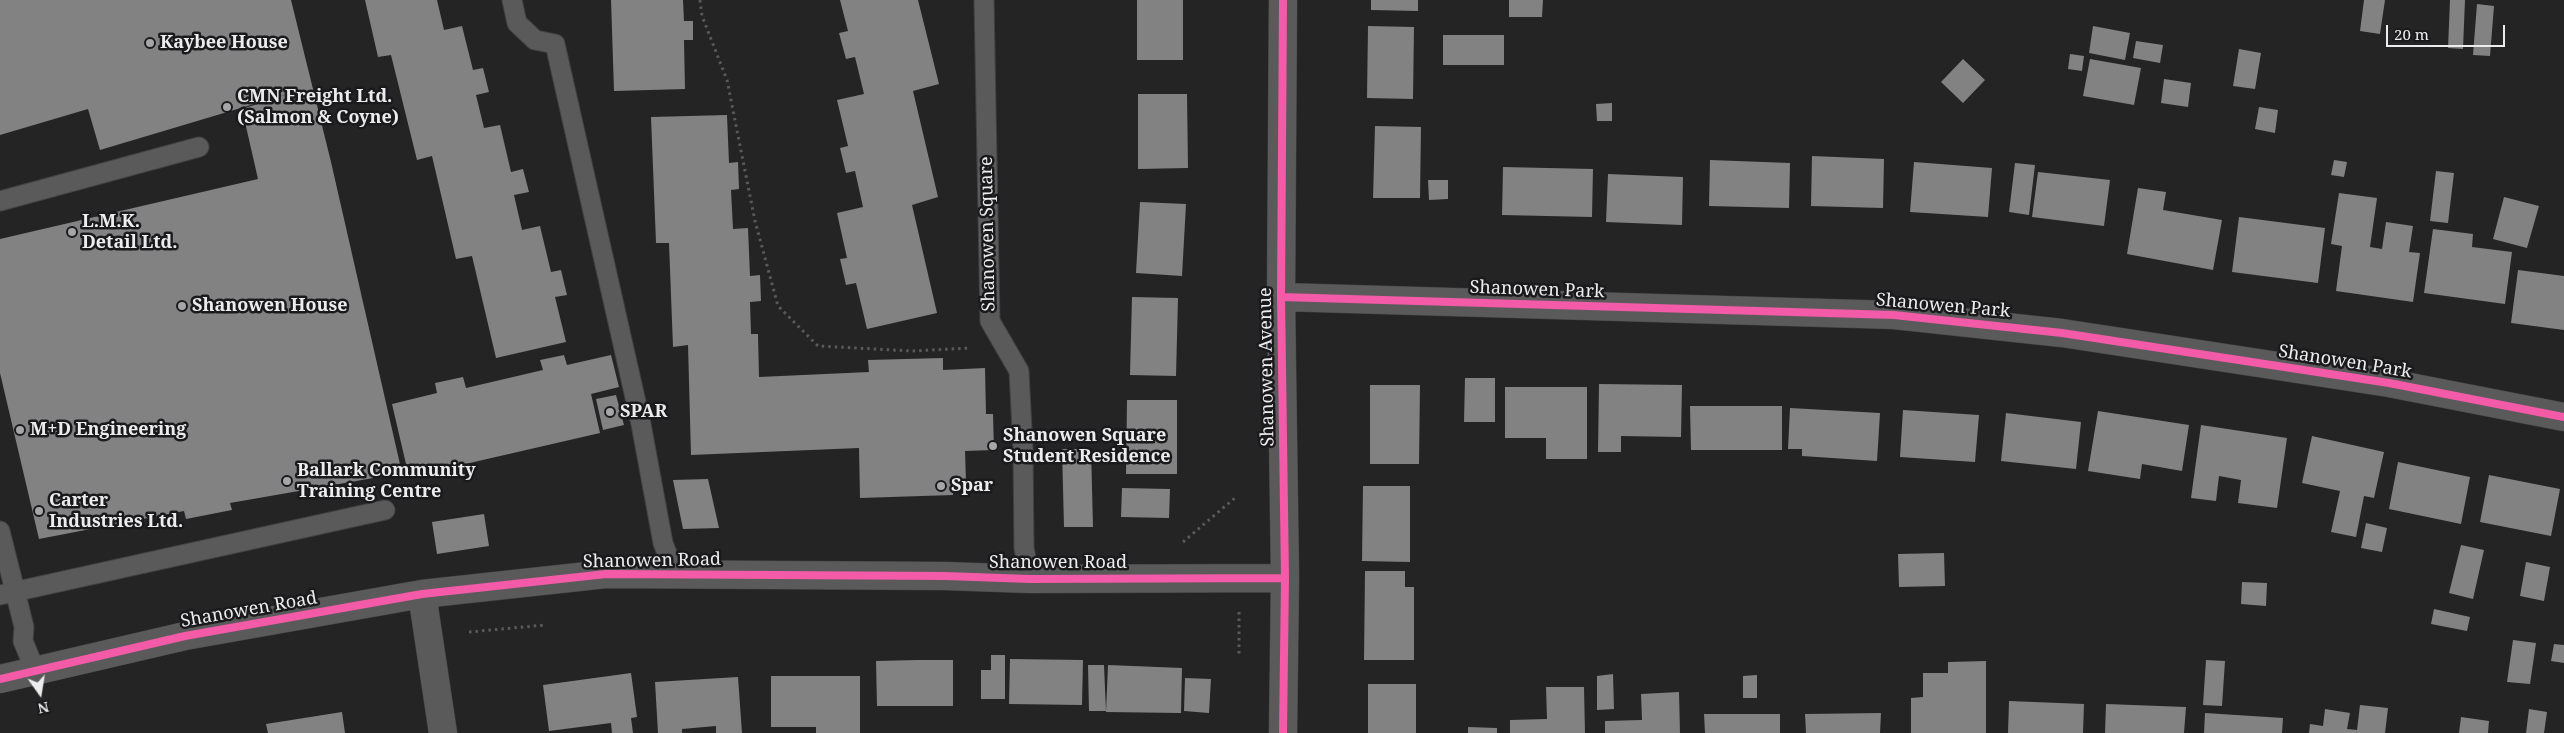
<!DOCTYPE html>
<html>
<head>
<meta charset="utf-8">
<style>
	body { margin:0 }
	#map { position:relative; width:2564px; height:733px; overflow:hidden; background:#242425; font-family:"Noto Serif",serif }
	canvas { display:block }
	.north { position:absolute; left:15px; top:668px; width:50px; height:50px; -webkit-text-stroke:4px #1a1a1c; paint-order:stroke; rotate:167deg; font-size:14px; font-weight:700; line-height:20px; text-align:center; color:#ececee }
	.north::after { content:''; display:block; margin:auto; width:18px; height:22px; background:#ececee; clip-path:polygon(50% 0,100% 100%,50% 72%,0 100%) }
	.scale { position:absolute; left:2386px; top:25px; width:119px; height:22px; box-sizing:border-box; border:2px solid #ececee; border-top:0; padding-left:6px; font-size:15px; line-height:18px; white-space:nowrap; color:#ececee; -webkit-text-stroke:4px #1a1a1c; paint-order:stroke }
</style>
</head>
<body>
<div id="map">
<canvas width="2564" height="733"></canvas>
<div class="north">N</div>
<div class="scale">20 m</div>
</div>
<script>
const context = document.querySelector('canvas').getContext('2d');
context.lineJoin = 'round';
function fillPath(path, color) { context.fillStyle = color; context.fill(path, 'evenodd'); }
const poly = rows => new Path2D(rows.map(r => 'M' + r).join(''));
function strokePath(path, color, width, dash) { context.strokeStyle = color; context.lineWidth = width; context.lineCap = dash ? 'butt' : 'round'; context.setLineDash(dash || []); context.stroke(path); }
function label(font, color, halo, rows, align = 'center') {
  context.font = font + ' "Noto Serif",serif'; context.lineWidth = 5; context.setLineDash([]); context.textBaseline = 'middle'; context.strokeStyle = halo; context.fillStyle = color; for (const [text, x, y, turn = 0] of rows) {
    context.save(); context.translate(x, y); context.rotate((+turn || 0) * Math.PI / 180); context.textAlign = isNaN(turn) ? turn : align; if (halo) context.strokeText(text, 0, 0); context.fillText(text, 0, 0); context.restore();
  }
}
fillPath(poly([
	[0,0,291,0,331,162,402,473,230,503,232,510,186,519,184,511,39,539,0,373,0,239,258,179,242,109,291,93,100,150,88,109,0,135],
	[365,0,437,0,444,30,462,26,473,70,483,68,489,92,476,95,484,128,500,125,511,172,523,169,529,192,514,195,522,230,540,226,551,272,561,270,567,295,555,297,566,342,496,358,472,256,456,259,432,156,417,160,391,55,378,57],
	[611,0,683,0,684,21,693,21,693,40,684,40,685,89,614,91],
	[840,0,918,0,939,84,913,91,938,197,912,205,937,313,867,329,856,283,846,285,840,259,847,258,837,213,863,207,855,171,846,173,840,148,848,146,837,100,864,94,855,57,846,59,839,33,848,31],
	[1137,0,1183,0,1183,60,1137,60],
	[1371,0,1418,0,1418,11,1371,10],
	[1509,0,1543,0,1542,17,1509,17],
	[2364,0,2385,0,2380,34,2360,31],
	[2450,0,2465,0,2463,49,2448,48],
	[2477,4,2494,6,2490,56,2473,55],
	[1368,26,1414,27,1413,99,1367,98],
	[2093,26,2130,33,2125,60,2089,53],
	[1443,35,1504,35,1504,65,1443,65],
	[2136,41,2163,45,2160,63,2133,58],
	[2239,49,2261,53,2255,89,2233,86],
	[2070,54,2084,56,2082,71,2068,69],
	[1963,59,1985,80,1963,103,1941,82],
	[2090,59,2141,68,2134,105,2083,96],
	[2164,79,2191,83,2188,107,2161,103],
	[1138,94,1187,94,1188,168,1138,169],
	[1612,103,1612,121,1597,121,1596,104],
	[2259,107,2278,110,2275,133,2255,129],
	[727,115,729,163,738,162,739,189,731,190,733,229,748,228,750,276,760,275,761,301,750,302,751,334,758,334,759,377,869,372,868,360,943,358,943,370,985,368,986,414,993,414,994,450,965,451,966,482,953,483,953,495,860,498,859,448,691,455,688,345,673,347,669,243,656,243,651,117],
	[1375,126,1421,127,1420,198,1373,198],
	[1812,156,1884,159,1883,208,1811,206],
	[1710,160,1790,163,1789,208,1709,206],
	[2334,160,2347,162,2344,177,2331,175],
	[1914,162,1992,168,1988,217,1910,212],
	[2015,163,2035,165,2029,215,2009,212],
	[1503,167,1593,169,1592,217,1502,215],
	[2436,171,2454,173,2448,223,2430,221],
	[2038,172,2110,180,2104,226,2032,217],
	[1608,174,1683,177,1682,225,1606,222],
	[1428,180,1448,180,1448,199,1429,200],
	[2138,188,2166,192,2163,210,2222,220,2213,270,2127,254],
	[2339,193,2377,198,2370,247,2382,249,2386,222,2413,226,2409,252,2420,253,2413,302,2336,291,2342,246,2331,244],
	[2504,197,2539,206,2527,248,2493,239],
	[1140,202,1186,204,1182,276,1136,273],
	[2239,217,2325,228,2318,283,2232,272],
	[2433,229,2473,234,2472,247,2512,252,2505,304,2424,293],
	[2518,270,2564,276,2564,330,2511,323],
	[1132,297,1178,298,1176,376,1130,375],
	[564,355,567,365,611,355,619,387,591,394,600,433,409,477,392,404,437,393,435,383,463,377,466,388,543,370,540,360],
	[1465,378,1495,378,1495,422,1464,422],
	[1599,384,1682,385,1681,437,1621,436,1621,452,1598,452],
	[1370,385,1420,385,1419,464,1370,464],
	[1505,387,1587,387,1587,459,1546,459,1546,438,1505,438],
	[616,395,624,425,603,430,596,399],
	[1127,400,1177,400,1177,474,1126,474],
	[1690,406,1782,406,1782,450,1691,450],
	[1790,408,1880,413,1877,461,1802,456,1802,449,1788,449],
	[1903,410,1979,415,1975,462,1900,457],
	[2098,411,2189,425,2182,471,2142,464,2140,479,2088,471],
	[2006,413,2081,422,2076,469,2001,461],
	[2201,425,2287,438,2277,508,2238,503,2241,480,2219,476,2216,501,2191,498],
	[2312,436,2384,452,2374,498,2364,496,2356,537,2331,532,2340,491,2302,483],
	[1062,449,1091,449,1093,527,1064,527],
	[2398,462,2470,477,2461,524,2389,509],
	[2489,475,2560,489,2551,536,2480,522],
	[708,479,719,528,683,529,673,480],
	[1363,486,1410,486,1410,562,1362,561],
	[1122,488,1170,489,1169,518,1121,517],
	[484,514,489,546,437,554,432,522],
	[2366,523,2387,528,2382,552,2361,548],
	[2461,545,2484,550,2473,599,2449,593],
	[1944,553,1945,586,1899,587,1898,554],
	[2526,562,2550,567,2544,601,2520,596],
	[1365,571,1405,571,1405,587,1414,587,1414,660,1364,660],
	[2242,582,2267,583,2266,606,2241,604],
	[2434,609,2470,617,2467,631,2431,624],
	[2513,640,2536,643,2530,684,2507,682],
	[2554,644,2564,645,2564,663,2551,661],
	[991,655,1005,655,1005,699,981,699,981,670,991,670],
	[1010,659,1083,660,1082,705,1009,704],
	[917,660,953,660,953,706,877,706,876,661],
	[2206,660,2225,661,2222,706,2203,705],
	[1986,661,1986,733,1911,733,1911,698,1923,697,1923,673,1948,673,1948,662],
	[1088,665,1104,665,1106,711,1089,711],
	[1108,665,1182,668,1181,713,1106,712],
	[631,673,637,717,631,718,633,733,612,733,611,723,549,731,543,685],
	[1613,674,1614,709,1597,710,1597,676],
	[1757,675,1757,698,1743,698,1743,676],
	[771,676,860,676,860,733,816,733,816,727,771,727],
	[738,677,742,733,716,733,716,726,682,729,682,733,658,733,655,682],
	[1185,678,1211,679,1209,713,1184,711],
	[1368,684,1416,684,1416,733,1368,733],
	[1546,687,1584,687,1585,733,1510,733,1510,720,1547,719],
	[1679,692,1680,733,1605,733,1605,721,1642,720,1641,694],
	[2009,701,2084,704,2083,733,2008,733],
	[2106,704,2186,707,2184,733,2105,733],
	[2360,705,2388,708,2385,733,2309,733,2310,724,2323,726,2325,709,2350,713,2347,729,2357,730],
	[2529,709,2547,712,2544,733,2526,733],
	[342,712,345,733,268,733,266,724],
	[1881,713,1880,733,1806,733,1805,714],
	[2205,713,2283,718,2282,733,2204,733],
	[1704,714,1780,714,1780,733,1705,733],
	[2461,717,2489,721,2488,733,2459,733],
	[1468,727,1497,728,1497,733,1468,733]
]), '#828283');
const service = poly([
	[512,0,517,23,535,40,555,44,641,424,663,543,675,574],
	[984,0,990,321,1019,371,1023,449,1024,548,1030,579],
	[0,201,199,147],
	[0,531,24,627,23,641,35,670],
	[0,595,385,510]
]);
const minor = poly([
	[1283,0,1281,297,1285,578,1283,733],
	[1281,297,1894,315,2062,333,2389,383,2564,417],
	[422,594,443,733],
	[0,679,185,636,422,594,606,574,945,576,1030,579,1285,578]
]);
strokePath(service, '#424243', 21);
strokePath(minor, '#424243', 29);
strokePath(poly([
	[700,0,702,16,727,80,755,221,778,306,818,346,912,351,971,348],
	[1183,542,1236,497],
	[1239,612,1239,657],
	[469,632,545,625]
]), '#5a5a5b', 3, [2.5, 4]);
strokePath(service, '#5a5a5b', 19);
strokePath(minor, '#5a5a5b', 28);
strokePath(poly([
	[1283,0,1281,297,1285,578,1283,733],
	[1281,297,1894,315,2062,333,2389,383,2564,417],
	[0,679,185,636,422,594,606,574,945,576,1030,579,1285,578]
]), '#f35aa7', 8);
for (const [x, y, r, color] of [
	[150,43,5,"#a6a6a8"],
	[227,107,5,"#a6a6a8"],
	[72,232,5,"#a6a6a8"],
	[182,306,5,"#a6a6a8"],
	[610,412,5,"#a6a6a8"],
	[20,430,5,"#a6a6a8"],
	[993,446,5,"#a6a6a8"],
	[287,481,5,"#a6a6a8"],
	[941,486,5,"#a6a6a8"],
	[39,511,5,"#a6a6a8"]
]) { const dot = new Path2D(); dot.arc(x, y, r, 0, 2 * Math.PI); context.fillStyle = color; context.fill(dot); strokePath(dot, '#1a1a1c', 2); }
label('bold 18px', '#ececee', '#1a1a1c', [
	["Kaybee House",160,43],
	["CMN Freight Ltd.",237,97],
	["(Salmon & Coyne)",237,118],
	["L.M.K.",82,222],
	["Detail Ltd.",82,243],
	["Shanowen House",192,306],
	["SPAR",620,412],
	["M+D Engineering",30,430],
	["Shanowen Square",1003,436],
	["Student Residence",1003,457],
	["Ballark Community",297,471],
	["Training Centre",297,492],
	["Spar",951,486],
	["Carter",49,501],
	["Industries Ltd.",49,522]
], 'left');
label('18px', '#ececee', '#1a1a1c', [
	["Shanowen Square",988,234,-91],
	["Shanowen Park",1537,290,2],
	["Shanowen Park",1943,306,5],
	["Shanowen Park",2345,362,9],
	["Shanowen Avenue",1267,367,-91],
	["Shanowen Road",652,561,-1],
	["Shanowen Road",1058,563],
	["Shanowen Road",249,610,-10]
]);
</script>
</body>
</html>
